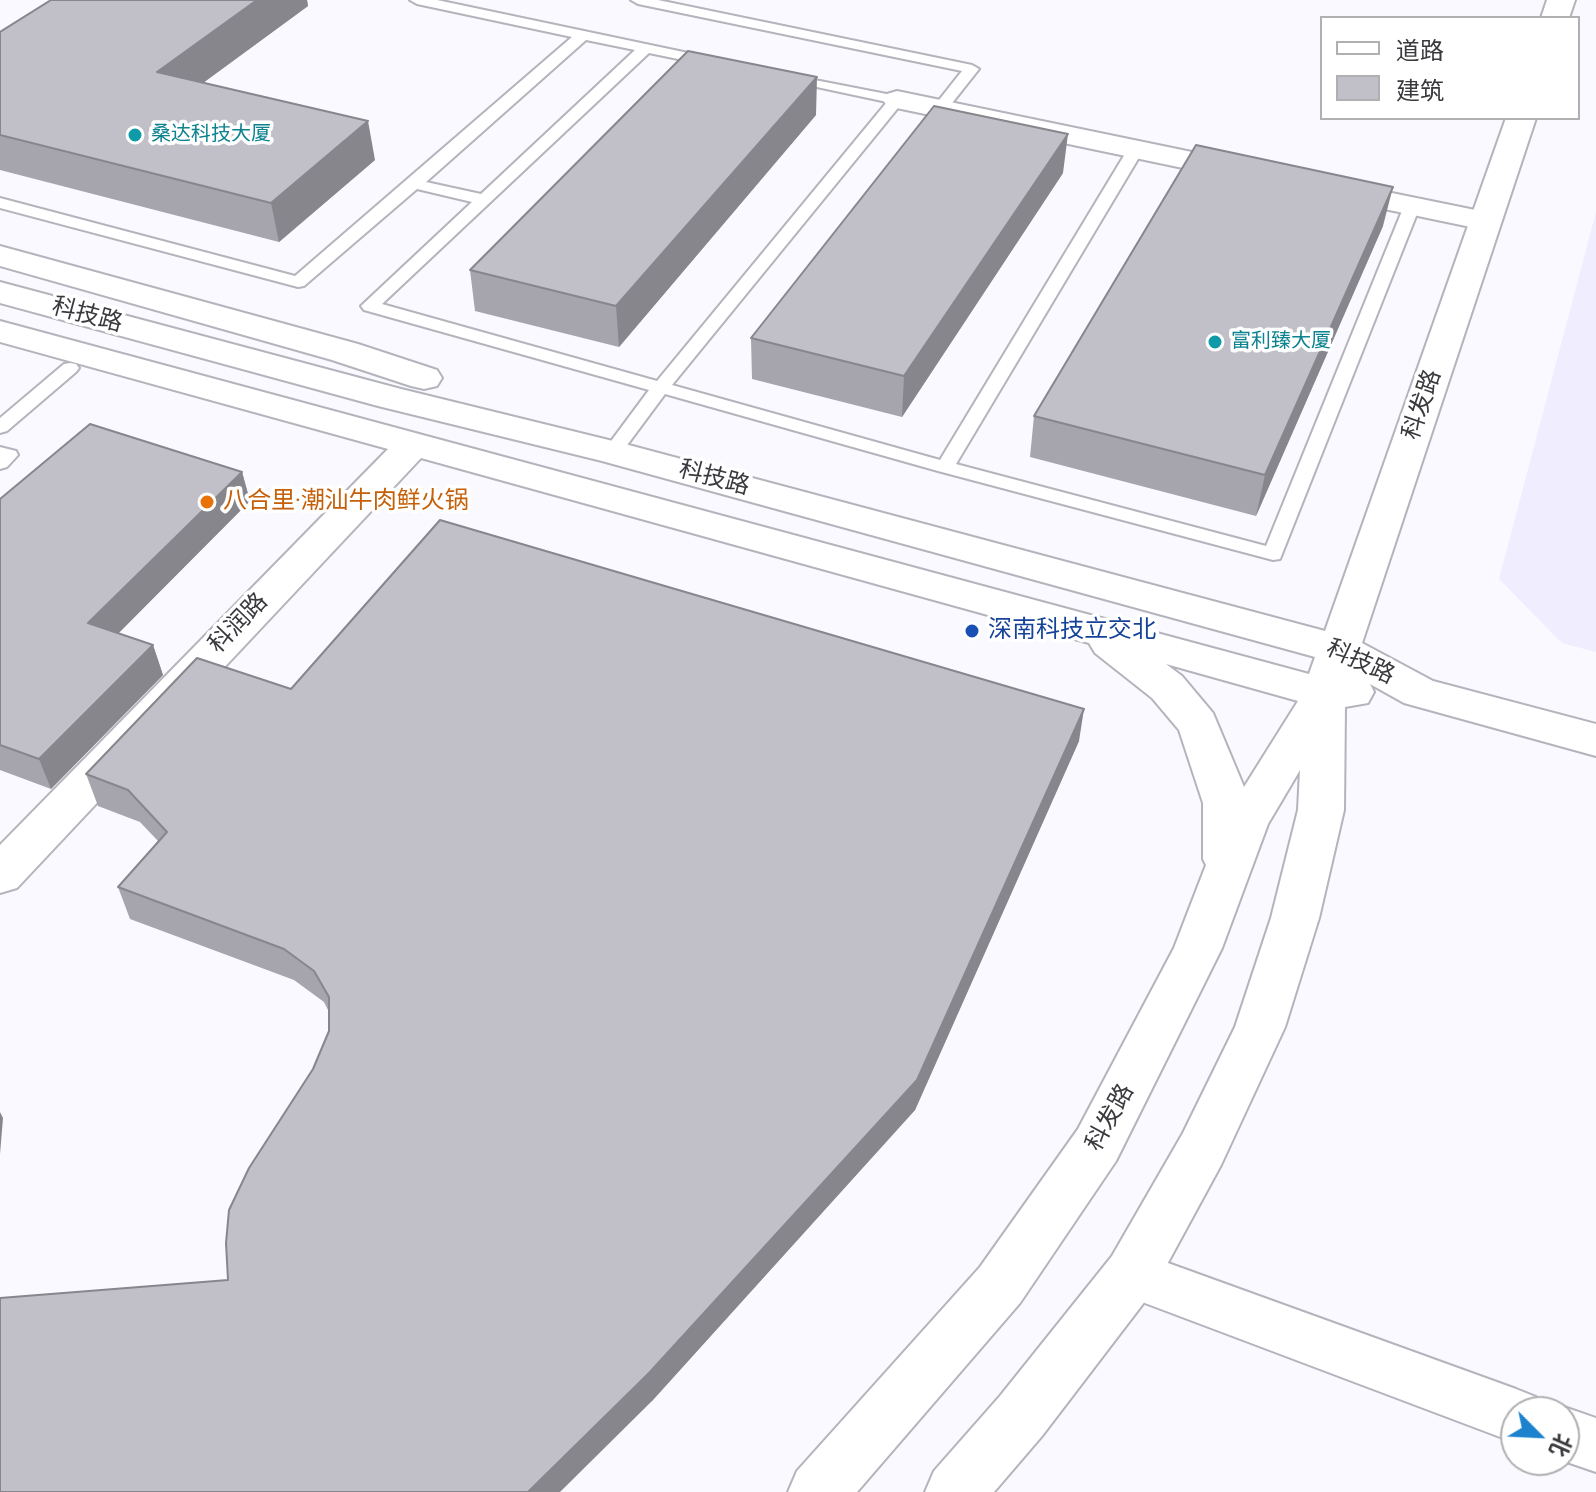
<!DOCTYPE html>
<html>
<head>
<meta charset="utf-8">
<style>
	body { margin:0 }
	#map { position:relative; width:1596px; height:1492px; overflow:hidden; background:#f9f9ff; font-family:"Roboto Condensed","Noto Sans SC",sans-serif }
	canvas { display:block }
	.legend { position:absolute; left:1320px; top:16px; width:260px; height:104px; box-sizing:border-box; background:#fff; border:2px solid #b0b0b2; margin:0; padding:10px 14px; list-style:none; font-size:24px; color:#3a3a3e }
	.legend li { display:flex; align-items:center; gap:16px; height:40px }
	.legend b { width:40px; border:2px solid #b0b0b2 }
	.north { position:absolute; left:1500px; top:1396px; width:80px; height:80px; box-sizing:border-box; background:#fff; border:2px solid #b0b0b2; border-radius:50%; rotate:114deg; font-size:22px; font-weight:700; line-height:32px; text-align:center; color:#3a3a3e }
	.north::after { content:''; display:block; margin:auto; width:28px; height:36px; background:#1d82cd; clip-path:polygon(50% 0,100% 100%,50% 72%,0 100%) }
</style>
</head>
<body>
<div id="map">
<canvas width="1596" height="1492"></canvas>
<ul class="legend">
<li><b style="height:10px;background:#fff"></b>道路</li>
<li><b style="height:22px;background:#c1bfc8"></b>建筑</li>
</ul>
<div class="north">北</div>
</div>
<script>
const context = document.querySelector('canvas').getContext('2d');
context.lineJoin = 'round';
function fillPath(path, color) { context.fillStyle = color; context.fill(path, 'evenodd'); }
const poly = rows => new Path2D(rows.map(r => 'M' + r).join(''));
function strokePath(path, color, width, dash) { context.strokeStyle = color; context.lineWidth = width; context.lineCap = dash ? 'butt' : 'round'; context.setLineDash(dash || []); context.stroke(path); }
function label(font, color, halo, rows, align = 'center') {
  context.font = font + ' "Roboto Condensed","Noto Sans SC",sans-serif'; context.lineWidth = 7; context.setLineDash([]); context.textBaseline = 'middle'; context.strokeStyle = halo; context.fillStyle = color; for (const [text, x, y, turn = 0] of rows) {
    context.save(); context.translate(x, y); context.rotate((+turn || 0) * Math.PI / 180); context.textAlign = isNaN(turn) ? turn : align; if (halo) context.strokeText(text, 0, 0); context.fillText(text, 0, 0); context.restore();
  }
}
fillPath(poly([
	[1596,212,1596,652,1562,643,1499,579]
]), '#f0edff');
const lane = poly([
	[410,0,437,0,712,58,719,62,712,66,649,53,382,304,657,381,887,102,784,80,784,74,902,97,902,103,672,385,940,460,1128,149,1136,144,1141,146,1144,149,956,464,1266,546,1404,206,1406,203,1418,203,1420,206,1280,559,1273,560,938,471,665,394,619,456,605,456,603,452,649,390,364,310,361,306,472,202,417,189,304,286,298,287,0,208,0,198,295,276,572,37,417,4,410,0],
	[586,40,635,50,481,194,426,182,586,40],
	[631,0,658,0,972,65,979,69,945,112,940,114,932,109,962,71,638,4,631,0],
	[70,363,76,364,79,368,76,372,7,431,0,433,0,418,64,364,70,363],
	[0,447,16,451,18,455,7,467,0,469,0,447]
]);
const street = poly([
	[897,91,1245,163,1256,166,1260,172,1256,178,1245,181,887,106,883,100,887,94,897,91],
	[1333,181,1485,212,1496,214,1501,221,1496,228,1485,230,1322,196,1318,190,1322,184,1333,181],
	[1132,1250,1516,1389,1536,1397,1542,1412,1516,1412,1516,1443,1113,1291,1105,1274,1113,1257,1132,1250],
	[1564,1407,1596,1418,1596,1472,1561,1460,1564,1460,1564,1412,1551,1412,1564,1407]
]);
const secondary = poly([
	[1547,0,1575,0,1569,18,1541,18,1547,0],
	[1506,118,1536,118,1362,643,1433,681,1596,724,1596,756,1404,703,1370,684,1374,692,1368,703,1345,707,1344,810,1319,918,1285,1027,1221,1165,1152,1292,1042,1436,994,1492,925,1492,934,1471,1000,1396,1112,1256,1183,1133,1235,1027,1271,918,1298,810,1300,770,1268,824,1222,948,1116,1161,1020,1303,857,1492,788,1492,797,1471,980,1267,1078,1129,1174,948,1206,865,1203,859,1203,803,1179,730,1152,698,1095,653,1089,643,421,458,17,888,0,893,0,845,388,449,0,342,0,321,1309,674,1315,657,602,461,378,406,0,303,0,282,401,389,625,444,1325,631,1506,118],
	[1166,664,1298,701,1244,787,1213,713,1182,676,1166,664],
	[0,246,358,344,437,370,442,378,437,386,424,389,411,386,332,360,0,266,0,246]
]);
strokePath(lane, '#b3b4bc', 4);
strokePath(street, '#b3b4bc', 4);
strokePath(secondary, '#b3b4bc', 4);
fillPath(lane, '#fff');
fillPath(street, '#fff');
fillPath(secondary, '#fff');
fillPath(poly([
	[51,0,307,0,308,6,203,83,375,160,279,242,0,170,0,32],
	[816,115,619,347,475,311,470,270],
	[1063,173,902,417,752,379,751,338],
	[1383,226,1256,516,1030,457,1034,416],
	[242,472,250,501,118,633,153,645,163,675,51,789,0,770,0,499],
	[291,689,1079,741,915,1110,652,1401,228,1280,329,1031,329,1012,324,1002,294,980,130,919,118,887,158,841,140,822,98,806,86,774]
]), '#a6a4ac');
fillPath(poly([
	[257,0,307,0,308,6,166,110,157,72],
	[817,77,816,115,619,347,616,306],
	[368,121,375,160,279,242,271,203],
	[1068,134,1063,173,902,417,904,376],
	[1393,187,1383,226,1256,516,1265,475],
	[242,472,250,501,99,653,88,623],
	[153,645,163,675,51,789,39,759],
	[1084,709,1079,741,915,1110,652,1401,560,1492,528,1492],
	[0,1112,3,1118,0,1154]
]), '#87868c');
const building = poly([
	[51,0,257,0,157,72,368,121,271,203,0,135,0,32,51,0],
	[688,51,817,77,616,306,470,270,688,51],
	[934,106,1068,134,904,376,751,338,934,106],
	[1196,145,1393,187,1265,475,1034,416,1196,145],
	[90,424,242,472,88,623,153,645,39,759,0,745,0,499,90,424],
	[440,520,1084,709,917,1080,649,1373,528,1492,0,1492,0,1298,228,1280,226,1243,229,1210,249,1168,313,1069,329,1031,329,997,314,971,284,949,118,887,167,832,128,790,86,774,197,658,291,689,440,520]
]);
fillPath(building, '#c1bfc8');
strokePath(building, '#87868c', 2);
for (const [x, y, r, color] of [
	[135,135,8,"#0f9aa8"],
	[1215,342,8,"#0f9aa8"],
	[207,502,8,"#e8710a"],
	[972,631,8,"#1a4fb4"]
]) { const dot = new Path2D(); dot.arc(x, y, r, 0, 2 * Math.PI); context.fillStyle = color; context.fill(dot); strokePath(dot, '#fff', 3); }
label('20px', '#0d838f', '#fff', [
	["桑达科技大厦",151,135],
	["富利臻大厦",1231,342]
], 'left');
label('24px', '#3a3a3e', '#fff', [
	["科技路",87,316,15],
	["科发路",1423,405,-71],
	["科技路",714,479,15],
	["科润路",239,624,-46],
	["科技路",1360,663,25],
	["科发路",1111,1118,-61]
]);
label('24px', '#c56008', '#fff', [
	["八合里·潮汕牛肉鲜火锅",223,502]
], 'left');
label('24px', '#164399', '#fff', [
	["深南科技立交北",988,631]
], 'left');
</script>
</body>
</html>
